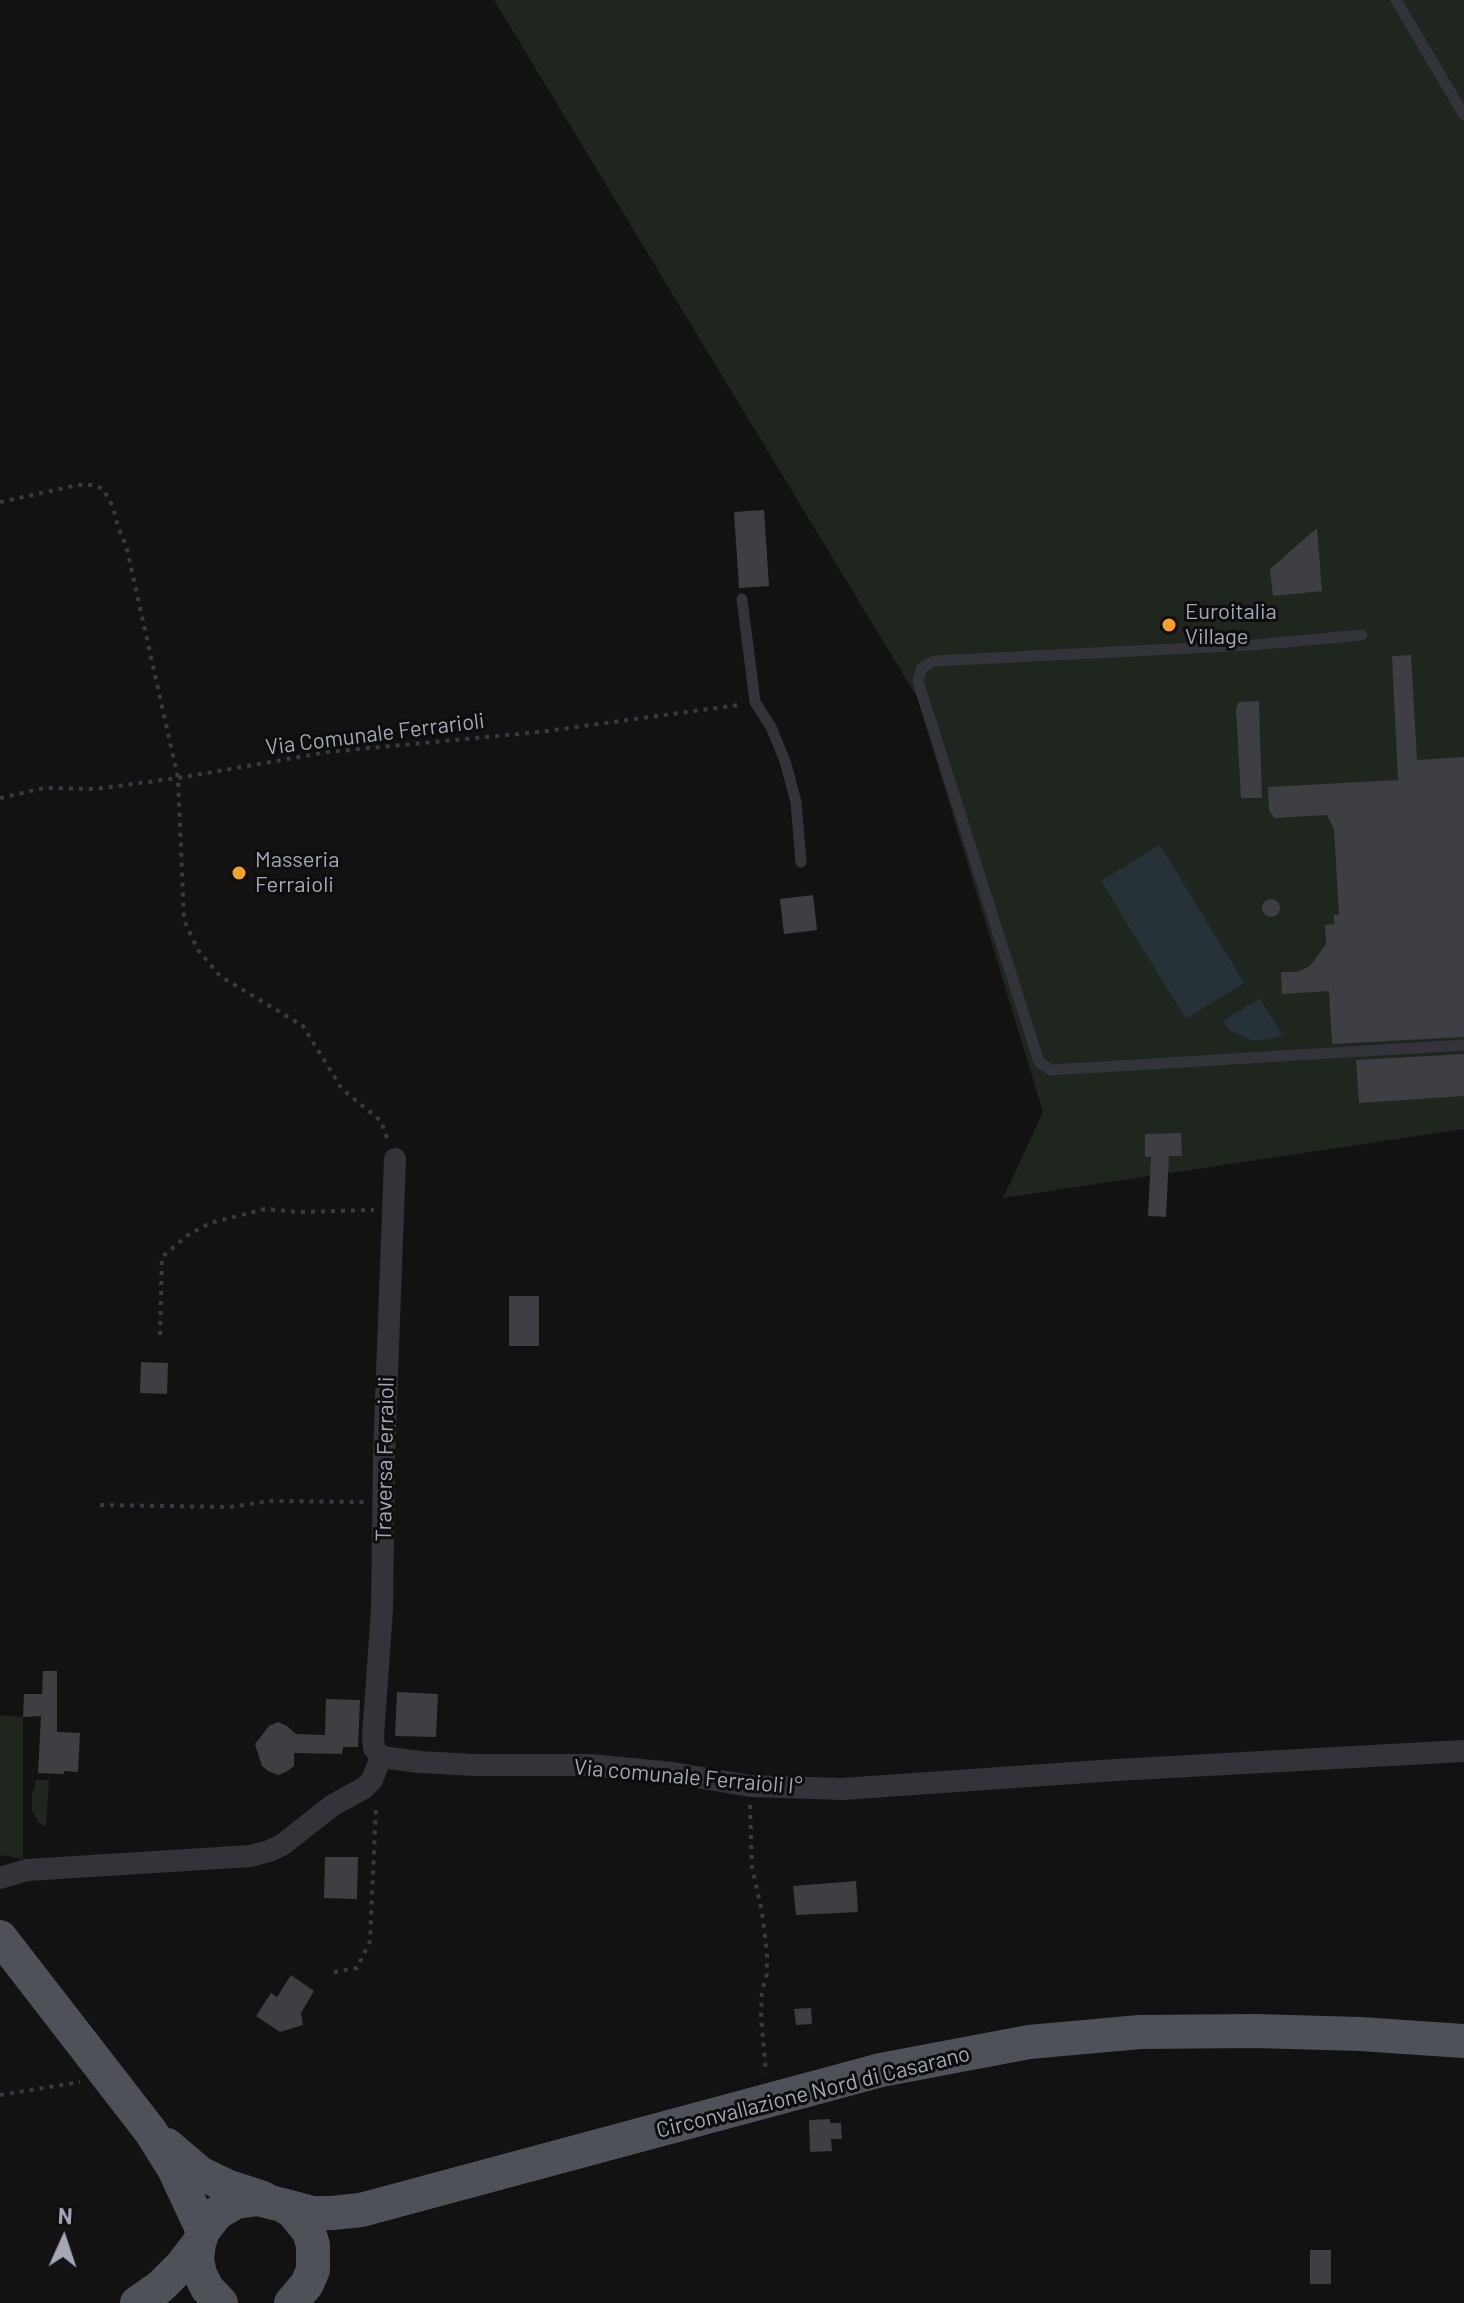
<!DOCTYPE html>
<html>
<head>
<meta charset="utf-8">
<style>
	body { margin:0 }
	#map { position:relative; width:1464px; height:2303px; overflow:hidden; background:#121213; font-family:Barlow,sans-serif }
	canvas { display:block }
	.north { position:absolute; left:24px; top:2199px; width:80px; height:80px; -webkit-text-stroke:6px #0d0d0e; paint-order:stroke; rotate:3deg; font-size:22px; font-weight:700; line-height:32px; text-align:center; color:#a2a9b5 }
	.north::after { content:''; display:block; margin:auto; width:28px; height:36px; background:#a2a9b5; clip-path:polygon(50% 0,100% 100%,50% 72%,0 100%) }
</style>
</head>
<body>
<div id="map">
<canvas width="1464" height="2303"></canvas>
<div class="north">N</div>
</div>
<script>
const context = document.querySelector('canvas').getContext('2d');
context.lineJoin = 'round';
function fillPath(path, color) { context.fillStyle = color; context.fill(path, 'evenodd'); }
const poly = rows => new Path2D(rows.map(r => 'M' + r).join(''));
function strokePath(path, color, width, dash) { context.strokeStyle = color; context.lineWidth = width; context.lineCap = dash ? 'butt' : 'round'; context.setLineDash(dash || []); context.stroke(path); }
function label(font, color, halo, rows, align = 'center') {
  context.font = font + ' Barlow,sans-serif'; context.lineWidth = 6; context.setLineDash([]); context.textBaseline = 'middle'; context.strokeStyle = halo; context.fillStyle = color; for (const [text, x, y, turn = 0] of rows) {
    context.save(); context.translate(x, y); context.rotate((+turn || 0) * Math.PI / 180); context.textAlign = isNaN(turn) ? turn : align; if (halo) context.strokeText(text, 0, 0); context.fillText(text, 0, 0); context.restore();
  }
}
fillPath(poly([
	[494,0,1464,0,1464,1129,1003,1198,1043,1112,917,697],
	[0,1715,23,1717,23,1859,0,1855],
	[36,1780,49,1780,46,1827,39,1823,32,1810,32,1796]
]), '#1e261e');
fillPath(poly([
	[1160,845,1244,983,1186,1019,1101,881],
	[1260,998,1282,1035,1272,1039,1253,1041,1231,1031,1223,1021]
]), '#273238');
fillPath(poly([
	[764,510,769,586,739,588,734,512],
	[1317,528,1322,591,1273,596,1270,569],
	[1411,655,1417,760,1464,757,1464,1037,1332,1044,1329,991,1282,994,1281,972,1297,972,1310,966,1326,944,1325,925,1334,924,1334,915,1339,915,1334,829,1327,815,1274,818,1269,810,1268,787,1398,780,1392,656],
	[1259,701,1262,798,1241,798,1236,709,1239,702],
	[813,895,817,930,784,934,780,899],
	'1262 908a9 9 0 1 1 18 0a9 9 0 1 1-18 0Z',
	[1464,1054,1464,1096,1359,1103,1356,1060],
	[1181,1133,1182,1156,1169,1156,1166,1217,1148,1216,1151,1157,1145,1157,1145,1134],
	[509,1296,539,1296,539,1346,509,1346],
	[141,1362,168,1363,167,1394,140,1393],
	[43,1671,57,1671,57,1732,80,1733,78,1772,64,1771,64,1774,38,1773,41,1716,23,1717,24,1694,42,1694],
	[397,1692,438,1694,436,1737,395,1736],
	[326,1699,360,1700,358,1747,343,1747,342,1754,294,1753,294,1766,286,1772,278,1775,268,1771,262,1766,255,1744,269,1726,278,1722,287,1726,296,1734,325,1735],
	[325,1857,358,1857,357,1899,324,1898],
	[856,1881,858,1912,796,1915,793,1886],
	[291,1975,314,1991,301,2013,303,2025,280,2032,256,2016,271,1993,277,1997],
	[811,2008,812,2024,796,2025,794,2009],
	[830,2119,830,2123,841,2123,842,2139,831,2139,832,2151,810,2152,809,2120],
	[1310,2250,1331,2250,1331,2284,1310,2284]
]), '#3d3f43');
strokePath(poly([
	[0,502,78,485,93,485,103,489,113,507,118,527,126,545,178,778,184,920,198,950,220,976,303,1026,342,1089,381,1121,388,1141],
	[0,798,44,788,95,789,178,778,328,752,539,732,739,705],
	[160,1335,162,1257,188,1235,210,1223,265,1209,299,1212,374,1210],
	[100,1505,229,1507,270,1501,365,1502],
	[750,1805,752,1867,762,1912,767,1954,767,1974,762,1990,761,2016,766,2073],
	[334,1972,357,1968,370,1941,376,1806],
	[0,2095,80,2082]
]), '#383b40', 4, [4, 6]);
strokePath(poly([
	[1396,0,1464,115],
	[742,599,755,702,771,727,785,761,796,802,801,862],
	[1362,635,1253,645,934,661,922,668,918,681,1039,1062,1051,1070,1464,1045]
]), '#323439', 11);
strokePath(poly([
	[381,1757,374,1748,373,1736,382,1610,384,1454,395,1159],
	[0,1878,27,1870,251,1856,269,1851,282,1845,333,1805,364,1788,372,1780,381,1757,420,1762,474,1765,590,1765,673,1773,750,1786,842,1789,1116,1770,1464,1751]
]), '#323439', 22);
strokePath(poly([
	[0,1937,151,2132,174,2169,203,2231],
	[167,2145,200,2173,229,2187,263,2198],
	[282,2205,312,2213,332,2213,361,2210,881,2070,1029,2042,1140,2032,1255,2031,1360,2034,1464,2041],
	[137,2303,160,2287,182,2265,199,2243],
	[221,2303,207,2288,200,2274,197,2259,199,2243,203,2231,217,2213,236,2202,258,2199,282,2205,293,2212,309,2232,313,2245,313,2270,307,2284,291,2303]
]), '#4e5158', 34);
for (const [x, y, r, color] of [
	[1169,625,8,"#fda220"],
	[239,873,8,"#fda220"]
]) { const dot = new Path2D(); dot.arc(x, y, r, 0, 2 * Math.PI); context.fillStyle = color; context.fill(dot); strokePath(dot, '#0d0d0e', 3); }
label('22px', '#a2a9b5', '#0d0d0e', [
	["Euroitalia",1185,612],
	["Village",1185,637],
	["Masseria",255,860],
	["Ferraioli",255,885]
], 'left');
label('22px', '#a2a9b5', '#0d0d0e', [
	["Via Comunale Ferrarioli",375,734,-7],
	["Traversa Ferraioli",385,1459,-89],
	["Via comunale Ferraioli I°",688,1777,5],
	["Circonvallazione Nord di Casarano",813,2092,-14]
]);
</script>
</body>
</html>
